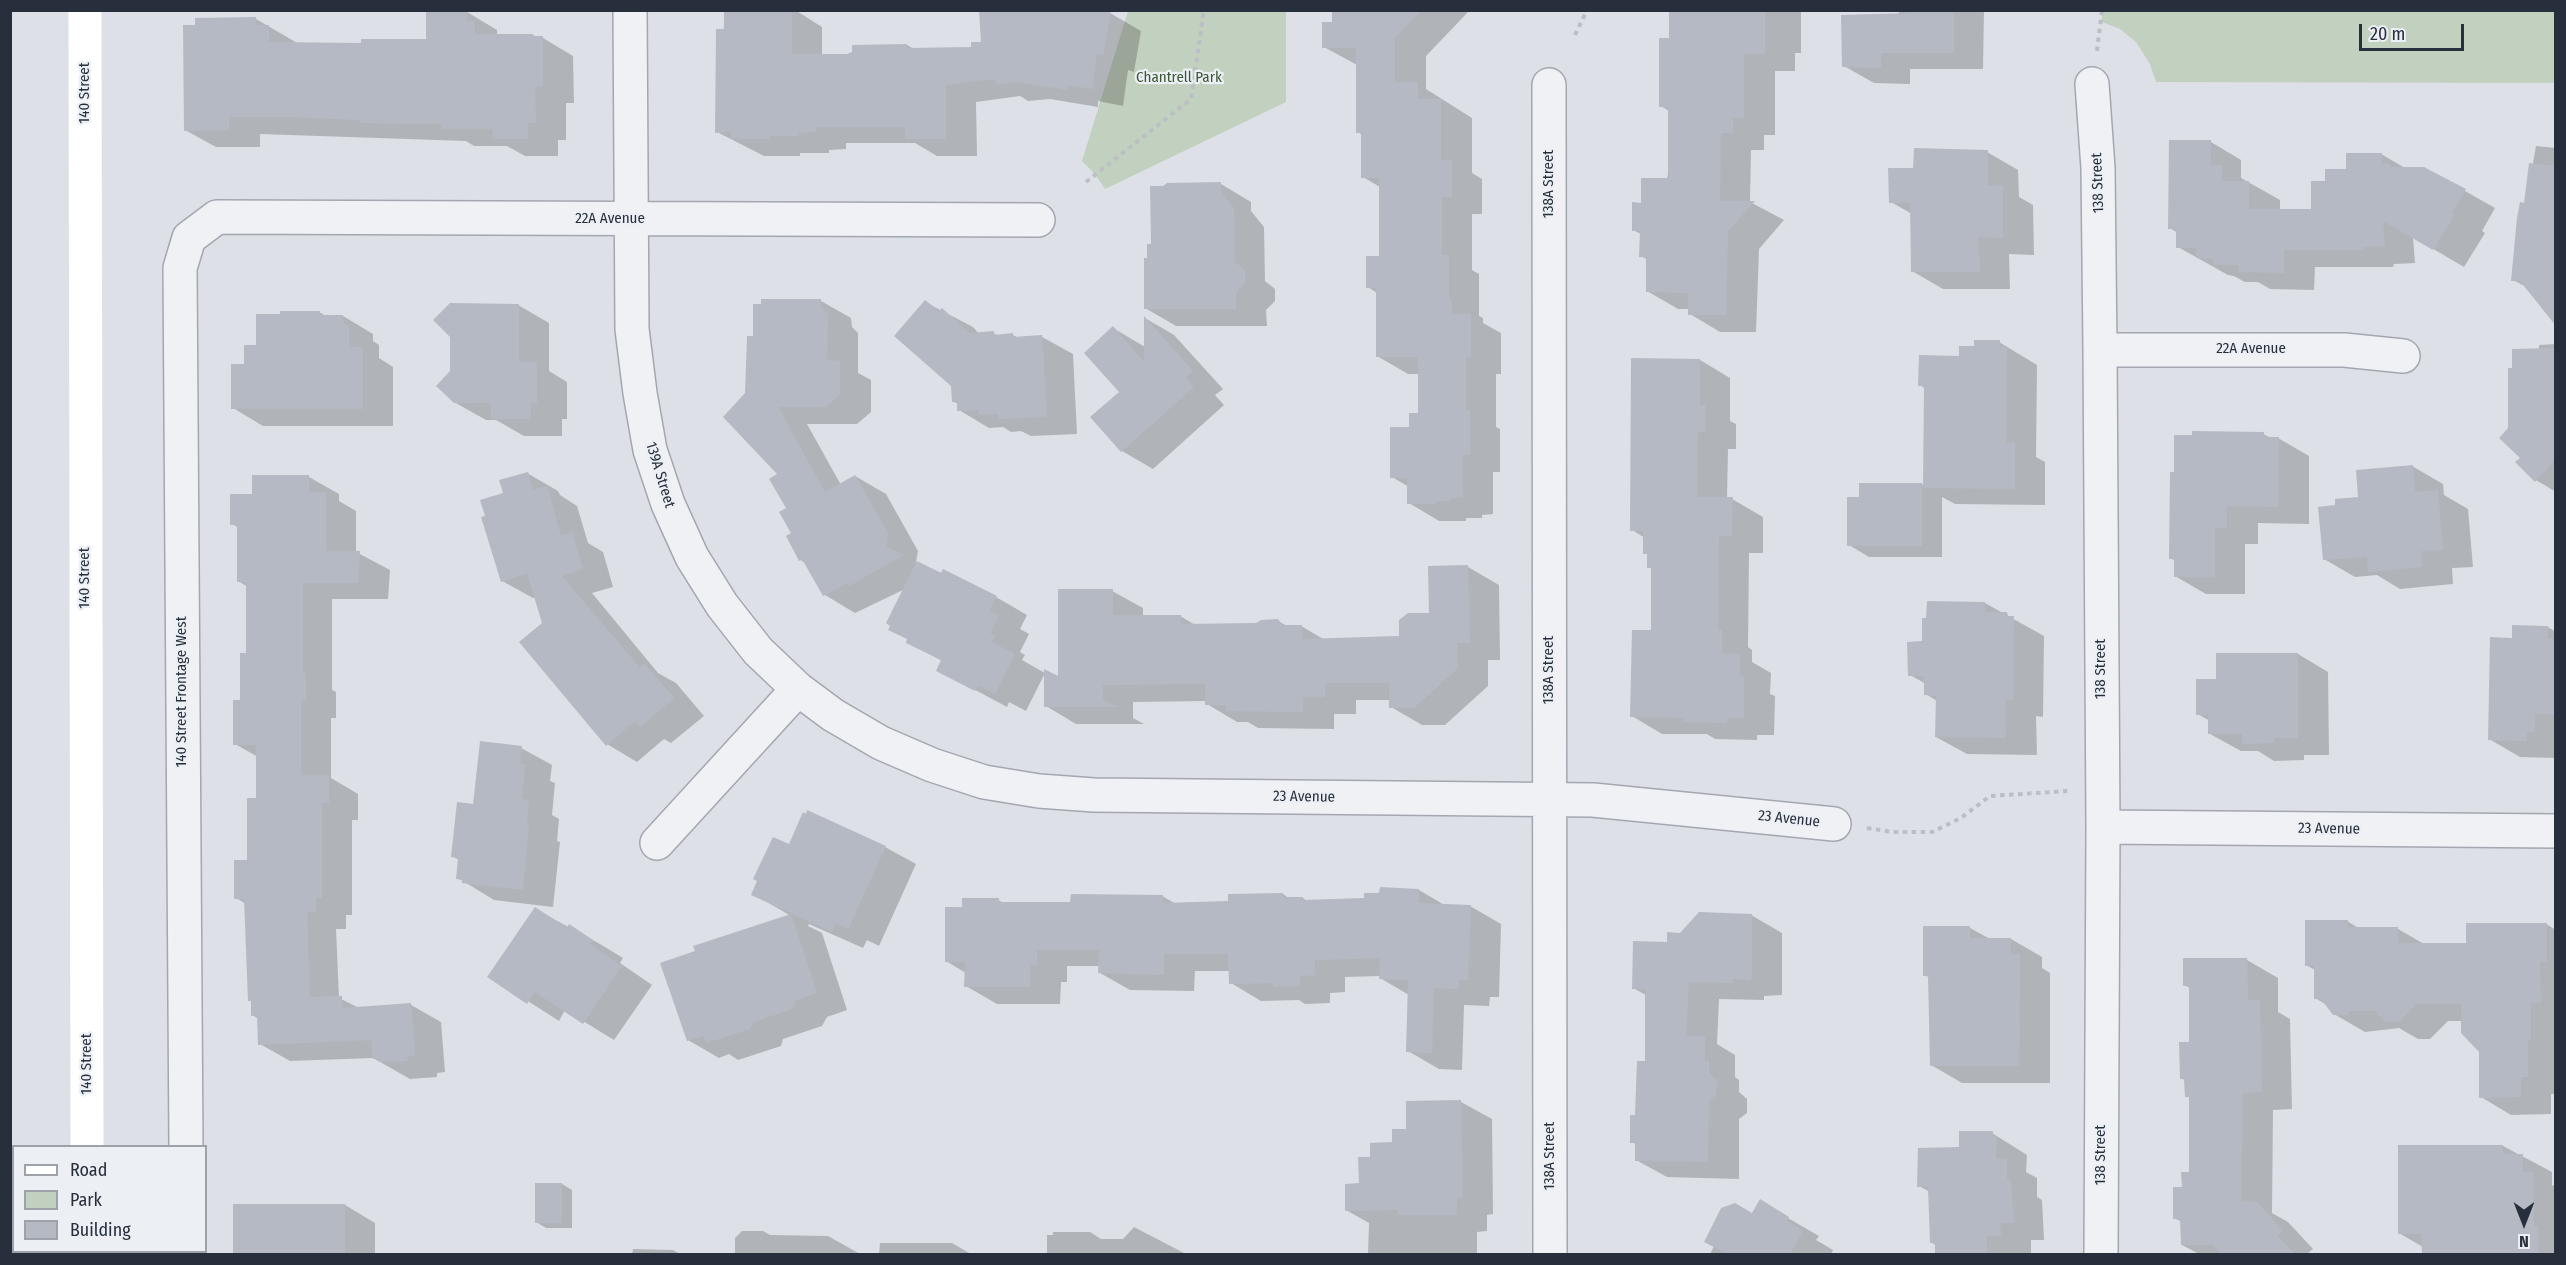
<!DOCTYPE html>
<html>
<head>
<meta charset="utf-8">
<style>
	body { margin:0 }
	#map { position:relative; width:2566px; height:1265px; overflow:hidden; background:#dde0e6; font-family:"Fira Sans Condensed",sans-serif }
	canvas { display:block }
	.frame { position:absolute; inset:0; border:12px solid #272e3c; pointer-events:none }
	.legend { position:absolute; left:12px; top:1145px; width:195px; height:108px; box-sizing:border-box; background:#eceff4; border:2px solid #9da2aa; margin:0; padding:8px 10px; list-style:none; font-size:18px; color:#272e3c }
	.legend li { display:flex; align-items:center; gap:12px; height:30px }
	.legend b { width:30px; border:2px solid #9da2aa }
	.north { position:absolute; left:2494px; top:1193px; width:60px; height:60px; -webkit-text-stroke:4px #eceff4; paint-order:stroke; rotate:180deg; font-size:16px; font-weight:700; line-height:24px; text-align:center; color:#272e3c }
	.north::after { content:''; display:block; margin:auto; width:21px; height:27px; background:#272e3c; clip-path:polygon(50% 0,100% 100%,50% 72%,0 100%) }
	.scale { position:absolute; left:2359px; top:24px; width:105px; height:27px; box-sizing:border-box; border:3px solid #272e3c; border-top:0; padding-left:8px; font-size:18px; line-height:21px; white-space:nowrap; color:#272e3c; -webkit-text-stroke:4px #eceff4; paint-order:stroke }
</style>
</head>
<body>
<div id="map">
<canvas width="2566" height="1265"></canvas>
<div class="frame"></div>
<ul class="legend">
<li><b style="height:8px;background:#fff"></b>Road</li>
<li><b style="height:16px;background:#c2d0bf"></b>Park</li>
<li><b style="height:16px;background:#b5b9c3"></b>Building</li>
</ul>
<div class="north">N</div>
<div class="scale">20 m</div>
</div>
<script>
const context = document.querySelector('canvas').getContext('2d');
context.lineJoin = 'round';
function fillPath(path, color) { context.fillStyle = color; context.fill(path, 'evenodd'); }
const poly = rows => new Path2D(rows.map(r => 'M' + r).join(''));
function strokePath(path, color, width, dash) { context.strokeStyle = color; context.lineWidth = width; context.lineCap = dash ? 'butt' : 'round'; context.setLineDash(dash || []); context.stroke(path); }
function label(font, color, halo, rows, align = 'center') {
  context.font = font + ' "Fira Sans Condensed",sans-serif'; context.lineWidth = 4.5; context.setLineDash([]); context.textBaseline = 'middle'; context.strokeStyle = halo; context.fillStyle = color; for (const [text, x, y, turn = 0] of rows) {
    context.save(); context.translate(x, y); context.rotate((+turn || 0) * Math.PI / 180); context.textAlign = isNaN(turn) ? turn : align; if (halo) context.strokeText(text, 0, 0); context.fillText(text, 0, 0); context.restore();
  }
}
fillPath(poly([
	[2102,10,2555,11,2555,83,2156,82,2150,64,2136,42,2120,29,2102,22],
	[1128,11,1286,11,1286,102,1105,189,1095,174,1082,161]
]), '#c2d0bf');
fillPath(poly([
	[725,10,795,10,822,27,822,55,847,55,854,53,854,46,907,45,914,49,973,49,982,43,1110,13,1141,31,1134,72,1128,70,1123,106,1098,101,1098,107,1050,99,1028,101,1020,96,976,102,977,156,937,156,915,143,846,143,846,149,829,150,829,153,800,153,800,156,764,156,717,132],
	[1361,10,1470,10,1426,56,1426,89,1472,118,1472,173,1482,179,1482,214,1472,214,1472,270,1479,274,1479,316,1483,318,1483,323,1501,333,1501,374,1496,374,1496,427,1500,429,1500,472,1493,472,1493,514,1482,515,1482,518,1466,518,1466,521,1439,521,1409,503,1409,487,1392,477,1410,429,1420,415,1420,374,1408,374,1377,356,1377,293,1368,287,1380,257,1380,187,1363,177,1363,135,1357,132,1357,65,1324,47,1375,23],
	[1671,10,1801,10,1801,53,1795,53,1795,71,1775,71,1775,135,1764,135,1764,150,1751,150,1750,202,1784,220,1759,249,1756,332,1720,332,1690,314,1690,309,1678,309,1647,291,1648,260,1641,256,1641,234,1633,230,1643,204,1668,180,1669,174,1669,111,1661,106,1670,40],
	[1899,10,1984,10,1983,69,1910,69,1910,84,1874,83,1844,66,1899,15],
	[467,12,497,30,497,35,532,35,543,38,573,56,574,103,566,103,566,140,558,140,558,156,525,156,507,146,474,146,466,141,260,134,260,147,216,147,185,130,256,19,299,44,362,45,427,40],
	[2211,142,2241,160,2241,178,2280,200,2280,211,2313,211,2327,182,2381,154,2405,168,2465,191,2495,208,2482,231,2485,233,2464,267,2413,237,2415,263,2394,264,2393,267,2315,267,2314,290,2270,289,2258,282,2245,282,2234,276,2228,275,2178,247,2178,233,2170,228],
	[2536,146,2556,148,2556,320,2528,288,2513,280],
	[1987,152,2018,170,2019,197,2033,205,2034,255,2009,254,2010,289,1943,289,1912,271,1912,214,1891,202],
	[1221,184,1251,202,1251,211,1264,227,1265,281,1275,289,1275,301,1266,310,1267,326,1176,326,1145,308,1149,259,1153,245],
	[821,301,851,318,852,327,858,333,858,373,871,380,871,412,857,424,807,424,841,485,855,476,886,494,918,551,916,562,996,597,1027,615,1020,629,1029,634,1020,652,1025,655,1022,660,1045,673,1026,711,1009,702,1007,707,938,670,942,661,908,642,905,589,855,613,825,595,806,563,800,560,780,474,747,393,755,338],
	[925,302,973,327,979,334,993,333,999,336,1013,335,1018,338,1042,337,1073,354,1077,434,1031,436,1021,431,1011,432,1003,427,989,428,959,410,958,404,953,401,953,385],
	[518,305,549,323,549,371,567,382,567,419,562,419,562,436,524,436,496,420,486,420,454,402,452,336],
	[319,312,326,316,343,316,373,334,373,341,379,345,379,358,393,367,393,426,263,426,233,408,246,366,258,347],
	[1145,318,1174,335,1223,389,1215,395,1224,405,1153,469,1122,451,1121,392,1113,328,1145,347],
	[1999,342,2037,365,2036,457,2045,462,2045,505,1955,504,1942,497,1942,557,1869,557,1849,545,1861,499,1922,484,1924,486,1926,389,1920,385,1975,348],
	[2556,344,2556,492,2536,480,2522,458,2510,429,2514,370,2539,349,2539,345],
	[1700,360,1730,378,1730,421,1736,424,1736,449,1728,449,1727,499,1732,499,1763,517,1763,553,1749,553,1748,647,1752,650,1752,662,1771,673,1770,694,1775,696,1774,735,1757,735,1757,740,1715,739,1707,734,1662,734,1632,716,1652,632,1652,569,1649,567,1649,555,1645,553,1645,538,1632,530],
	[2263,434,2271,438,2278,438,2309,456,2309,524,2258,523,2258,544,2245,544,2245,594,2206,594,2175,576,2175,561,2171,558],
	[2412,466,2443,484,2444,495,2468,509,2473,567,2452,568,2453,584,2400,589,2377,575,2355,577,2324,559,2337,507,2360,499],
	[527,473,558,491,560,495,577,506,588,543,603,552,613,587,592,593,658,673,676,683,704,716,671,743,664,739,637,762,607,744,544,623,536,597,533,598,502,581,505,494],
	[253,477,309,477,339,494,339,501,356,511,356,552,390,570,388,599,332,599,332,690,336,692,336,718,331,718,331,778,358,794,358,820,352,820,352,915,346,915,346,929,336,929,339,998,359,1008,411,1005,441,1022,445,1072,437,1073,437,1077,410,1079,373,1058,290,1061,260,1044,259,1019,252,1015,252,1002,249,1000,246,904,236,898,248,862,258,800,258,757,235,744,248,654,248,587,238,581,239,528,232,524,253,495],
	[1468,567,1499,585,1500,660,1488,660,1488,686,1445,725,1422,725,1391,707,1391,700,1356,700,1356,714,1334,714,1334,729,1258,728,1248,722,1237,722,1207,704,1207,701,1133,702,1133,718,1144,724,1076,724,1046,706,1059,679,1112,591,1143,608,1143,616,1180,616,1197,626,1257,625,1278,621,1287,626,1301,626,1325,640,1401,638,1430,615],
	[1985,603,2044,636,2043,717,2036,716,2037,755,1967,754,1936,737,1937,701,1926,694,1926,684,1910,675,1924,643],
	[2548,627,2556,632,2556,758,2520,757,2489,739,2513,640],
	[2298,654,2328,672,2329,755,2304,755,2304,760,2274,761,2258,751,2241,751,2210,734,2210,721,2198,714,2218,680],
	[521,748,552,765,550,781,555,783,552,815,559,819,557,841,560,842,553,907,494,900,458,878,459,860,452,856],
	[790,846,885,847,916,864,879,946,867,940,863,948,809,924,808,926,822,933,847,1010,827,1017,822,1026,783,1039,781,1046,738,1060,729,1054,719,1058,688,1040,791,916,753,894],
	[1381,889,1419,890,1446,906,1470,906,1501,924,1499,997,1490,997,1489,1006,1464,1005,1462,1070,1439,1069,1408,1051,1409,995,1380,978,1381,976,1345,977,1345,992,1330,993,1330,1003,1305,1004,1299,1000,1261,1001,1231,983,1230,971,1195,971,1194,991,1130,990,1100,973,1100,966,1067,966,1067,982,1061,982,1060,1004,997,1004,966,986,966,973,946,961,964,908,998,900,1004,903,1072,903,1162,896,1176,904,1230,903,1283,894,1290,899,1303,898,1307,901,1365,899,1381,895],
	[535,909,600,944,623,958,620,963,652,985,614,1040,565,1010,559,1021,489,976],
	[1751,915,1782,933,1782,995,1764,996,1764,1000,1719,999,1717,1044,1735,1055,1735,1077,1739,1080,1739,1092,1747,1099,1747,1113,1739,1119,1739,1179,1667,1177,1636,1160,1637,1145,1632,1142,1646,1063,1646,995,1633,988,1668,944,1680,934],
	[2347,921,2360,929,2398,929,2424,944,2468,944,2546,924,2556,930,2556,1094,2551,1094,2551,1114,2511,1115,2481,1097,2480,1052,2463,1021,2448,1021,2430,1039,2418,1039,2399,1028,2365,1032,2334,1014,2327,1005,2315,998,2315,970,2306,965],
	[1970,928,1990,939,2011,939,2042,957,2042,968,2050,973,2050,1083,1962,1083,1931,1065,1930,978,1925,975],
	[2184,960,2247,960,2278,978,2278,1012,2290,1019,2292,1109,2273,1110,2272,1213,2288,1222,2313,1249,2307,1254,2199,1254,2182,1245,2182,1222,2174,1218,2191,1174,2191,1099,2187,1096,2186,1081,2181,1078,2191,1043,2191,989,2185,985],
	[1461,1102,1492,1119,1493,1214,1487,1215,1487,1231,1477,1232,1477,1254,1368,1254,1369,1223,1346,1210,1371,1159,1408,1130,1407,1103],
	[1992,1133,2027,1155,2026,1172,2037,1178,2037,1197,2042,1200,2044,1240,2031,1240,2031,1253,1937,1254,1937,1246,1931,1242,1930,1192,1919,1186,1960,1149],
	[2503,1146,2552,1172,2552,1185,2556,1187,2556,1254,2423,1254,2423,1247,2399,1233],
	[562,1184,572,1190,572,1228,546,1228,536,1222],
	[1760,1202,1819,1236,1816,1240,1833,1250,1831,1254,1710,1254,1714,1246,1752,1215],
	[235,1205,345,1205,375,1223,375,1254,235,1254],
	[1134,1227,1186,1254,1047,1254,1047,1235,1053,1235,1053,1232,1090,1232,1101,1239,1123,1239],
	[742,1231,763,1231,770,1235,828,1236,860,1254,735,1254,735,1238],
	[880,1243,952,1243,971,1254,879,1254],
	[633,1249,673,1250,680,1254,632,1254]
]), '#0003');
fillPath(poly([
	[724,10,792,10,792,54,847,54,852,52,852,45,907,44,907,48,971,47,971,42,981,42,979,10,1111,10,1103,55,1097,54,1092,89,1068,85,1068,90,1018,82,996,84,995,79,946,85,946,139,905,139,905,127,816,127,816,132,799,133,799,136,770,136,770,139,731,139,731,132,715,133,716,29,724,29],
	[1332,10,1422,10,1395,38,1395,82,1418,82,1418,99,1441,99,1441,160,1452,160,1452,197,1442,197,1442,255,1449,255,1449,299,1452,299,1452,314,1471,314,1471,357,1466,357,1466,410,1470,410,1470,455,1462,455,1463,497,1451,498,1451,501,1436,501,1436,504,1407,504,1407,478,1390,478,1390,427,1409,427,1409,413,1418,413,1418,357,1376,357,1376,288,1366,288,1366,256,1379,256,1379,178,1361,178,1361,133,1356,133,1356,48,1322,48,1322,22,1332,22],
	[1669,10,1765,10,1765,54,1744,54,1744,118,1733,118,1733,133,1721,133,1720,201,1755,201,1728,231,1726,315,1688,315,1688,293,1646,292,1646,257,1639,257,1640,231,1632,231,1632,202,1641,203,1641,178,1667,178,1668,174,1668,107,1659,107,1659,38,1669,38],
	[1910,10,1954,10,1954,53,1881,53,1881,68,1842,67,1841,15,1910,13],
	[426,11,467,11,467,21,475,21,475,34,533,34,533,36,543,36,543,86,535,86,536,123,528,123,528,139,493,139,492,129,442,129,442,124,360,123,360,120,292,117,229,117,229,130,184,131,183,25,195,25,195,18,256,17,256,25,269,25,269,42,361,43,361,39,426,39],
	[2169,140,2211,140,2211,165,2222,165,2222,181,2249,181,2249,209,2311,209,2311,181,2325,181,2325,169,2346,169,2346,153,2382,153,2381,164,2390,164,2390,167,2424,167,2466,189,2452,213,2455,214,2433,250,2383,221,2385,246,2363,247,2363,250,2284,250,2284,273,2238,272,2238,265,2213,265,2213,259,2196,258,2196,248,2176,248,2176,229,2168,229],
	[1914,148,1988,150,1988,185,2003,186,2003,238,1978,237,1980,272,1911,272,1910,203,1889,203,1888,168,1913,168],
	[2529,163,2556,166,2556,326,2520,281,2511,281,2517,218,2520,202,2524,203],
	[1221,182,1221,192,1234,208,1235,262,1245,270,1245,283,1236,292,1236,309,1144,309,1144,258,1147,258,1147,244,1151,244,1150,186,1163,186,1167,183],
	[761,299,821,299,821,308,828,314,827,360,840,361,840,394,826,407,778,407,825,492,855,475,888,533,886,546,904,555,849,586,847,583,823,596,802,559,799,561,786,536,791,533,779,512,786,508,769,479,777,474,723,417,745,393,747,336,753,336,753,304,761,304],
	[925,300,939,311,942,308,969,333,994,331,994,335,1013,333,1013,337,1042,335,1047,417,998,419,998,414,979,415,978,410,957,411,957,402,952,402,951,386,894,336],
	[450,303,519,304,519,362,537,362,537,403,531,403,531,419,491,419,491,403,454,403,436,386,450,371,450,337,433,320],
	[280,311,320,311,320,315,343,315,343,322,349,326,349,347,363,347,363,409,231,409,231,364,244,364,244,345,256,345,256,314,280,314],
	[1144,316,1193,371,1186,377,1194,387,1121,452,1090,417,1119,392,1084,353,1113,326,1144,362],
	[1974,340,2000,340,2000,346,2007,346,2006,442,2015,443,2015,489,1923,488,1924,386,1918,386,1919,355,1959,356,1959,346,1974,346],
	[2556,348,2556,459,2535,482,2515,462,2520,458,2499,438,2508,428,2508,368,2512,368,2512,349],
	[1631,358,1700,359,1700,405,1706,405,1705,432,1698,432,1697,497,1733,497,1732,536,1719,536,1718,630,1722,630,1722,653,1740,654,1740,676,1744,677,1744,718,1727,718,1727,723,1683,722,1683,718,1630,717,1632,630,1651,630,1651,568,1647,568,1647,554,1643,554,1643,531,1630,531],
	[2192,431,2264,432,2264,437,2279,437,2278,507,2227,506,2227,528,2215,528,2215,578,2174,577,2174,559,2169,559,2170,472,2174,472,2174,435,2192,435],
	[2413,465,2415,492,2438,490,2443,550,2421,551,2422,567,2368,572,2367,557,2323,560,2318,507,2335,505,2335,499,2358,497,2356,470],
	[528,472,533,490,547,486,561,536,572,532,583,569,562,576,640,668,645,664,674,698,640,727,635,721,606,746,519,642,542,623,527,573,501,582,481,517,485,516,480,500,503,493,499,480],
	[252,475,309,475,309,492,326,492,326,551,360,551,358,583,303,583,303,673,306,673,306,701,301,701,301,775,329,775,329,803,322,803,322,898,316,898,316,912,307,912,310,997,342,996,342,1008,411,1003,415,1055,407,1056,408,1061,379,1062,378,1059,373,1059,371,1040,258,1045,257,1015,251,1016,251,1001,248,1001,244,899,234,899,234,860,247,860,247,798,256,798,256,745,233,745,233,700,240,700,240,653,246,653,246,582,237,582,237,525,230,525,230,494,252,494],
	[1859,483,1922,483,1922,546,1847,546,1847,497,1859,497],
	[917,561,941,573,943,569,997,596,989,611,999,615,990,633,995,636,992,642,1015,654,995,694,978,686,975,691,936,671,941,660,906,643,907,639,888,630,890,626,886,623],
	[1468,565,1470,643,1457,643,1458,668,1414,708,1389,708,1389,683,1325,683,1325,697,1303,697,1303,712,1226,711,1226,705,1205,705,1205,684,1103,685,1103,700,1118,707,1044,707,1044,669,1058,676,1058,589,1113,589,1113,615,1181,615,1181,624,1256,623,1261,620,1278,619,1282,625,1302,625,1302,639,1399,636,1399,620,1408,613,1429,613,1428,566],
	[1927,601,1985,602,1985,612,2007,612,2008,616,2014,616,2013,700,2005,700,2006,738,1935,737,1936,696,1924,695,1924,676,1908,676,1907,642,1922,641,1922,618,1926,618],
	[2512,625,2548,626,2548,639,2556,639,2556,714,2535,714,2535,732,2527,732,2527,741,2488,740,2490,637,2512,638],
	[2216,653,2298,653,2298,738,2274,738,2274,743,2242,744,2242,734,2208,734,2208,715,2196,715,2196,679,2216,679],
	[480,741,522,746,520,764,525,764,522,799,529,800,527,823,529,823,523,890,462,883,462,880,456,879,458,858,451,857,457,802,473,804],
	[807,810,886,846,848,929,836,923,832,932,751,895,757,881,753,879,773,837,789,844,803,812,806,814],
	[1380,887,1419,889,1419,903,1471,905,1468,980,1459,980,1459,989,1434,988,1432,1053,1406,1052,1408,980,1379,979,1380,958,1315,960,1315,975,1300,976,1300,986,1273,987,1273,983,1229,984,1228,954,1164,954,1164,975,1098,973,1099,950,1037,950,1037,965,1030,965,1030,987,964,987,965,962,945,962,945,907,962,907,962,898,999,898,999,902,1070,902,1071,894,1163,895,1163,903,1228,901,1228,894,1283,893,1283,897,1303,897,1303,900,1364,898,1364,893,1379,893],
	[535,907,567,928,569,924,593,940,590,944,622,966,583,1024,535,992,527,1004,487,977],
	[1699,912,1752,914,1752,977,1750,980,1733,979,1733,983,1689,982,1686,1036,1705,1036,1705,1061,1709,1061,1709,1073,1717,1080,1716,1095,1709,1101,1708,1162,1635,1161,1635,1143,1630,1143,1630,1115,1635,1115,1637,1061,1645,1061,1645,989,1632,989,1633,941,1667,942,1667,932,1680,933],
	[791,914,817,993,796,1000,792,1009,753,1022,750,1029,706,1043,704,1036,687,1041,660,963,695,951,693,946],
	[2305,920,2348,920,2348,927,2398,927,2398,943,2466,943,2466,923,2547,923,2547,962,2540,962,2541,1003,2531,1003,2531,1040,2528,1040,2528,1077,2521,1077,2521,1097,2479,1098,2479,1052,2461,1033,2461,1004,2416,1004,2399,1022,2385,1022,2375,1011,2350,1011,2348,1015,2333,1015,2321,999,2314,999,2314,966,2305,966],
	[1923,926,1970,926,1970,938,2011,938,2011,954,2020,954,2019,1066,1930,1066,1928,976,1923,976],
	[2183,958,2247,958,2248,1000,2260,1000,2262,1092,2243,1093,2241,1201,2257,1202,2283,1230,2277,1236,2295,1254,2222,1254,2213,1245,2181,1245,2180,1219,2173,1219,2173,1187,2182,1187,2181,1172,2189,1172,2189,1097,2185,1097,2184,1079,2180,1079,2179,1042,2189,1042,2189,986,2183,986],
	[1461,1100,1463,1197,1457,1198,1457,1215,1398,1215,1398,1210,1345,1211,1345,1184,1359,1183,1358,1157,1370,1157,1370,1143,1392,1142,1392,1129,1406,1129,1406,1101],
	[1959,1131,1993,1131,1993,1136,1997,1136,1996,1159,2007,1159,2007,1180,2011,1180,2014,1223,2000,1223,2001,1236,1987,1236,1987,1254,1935,1254,1935,1243,1930,1243,1928,1187,1917,1187,1918,1148,1959,1147],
	[2398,1145,2503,1145,2503,1154,2523,1154,2523,1172,2533,1172,2534,1226,2538,1226,2539,1254,2422,1254,2421,1234,2398,1234],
	[535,1183,562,1183,562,1223,535,1223],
	[1760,1199,1789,1217,1787,1221,1803,1231,1790,1254,1728,1254,1704,1242,1721,1208,1735,1203,1752,1213],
	[233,1204,345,1204,345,1254,233,1254]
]), '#b5b9c3');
const street = poly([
	[630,10,632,329,640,393,650,450,668,504,692,557,722,605,758,651,798,689,833,715,881,743,932,765,984,782,1039,791,1094,795,1593,800,1834,824],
	[2092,84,2098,168,2100,350,2103,827,2101,1254],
	[1549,85,1550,1254],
	[2100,350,2344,350,2403,356],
	[2103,827,2556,831],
	[657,843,798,689],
	[186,1146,180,268,189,238,217,217,1038,220],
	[186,1252,186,1254]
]);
strokePath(street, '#a3a7b0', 36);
strokePath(poly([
	[1575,35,1587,10],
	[2097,51,2102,10],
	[1086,182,1191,99,1204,10],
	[1867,828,1893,832,1932,832,1961,818,1990,796,2068,791]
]), '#bcbec5', 4, [4.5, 4.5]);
strokePath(street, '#f0f1f5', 33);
strokePath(poly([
	[85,10,87,1146],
	[87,1252,87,1254]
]), '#fff', 33);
label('15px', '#3a5735', '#eceff4', [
	["Chantrell Park",1179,78]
]);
label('15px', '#272e3c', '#eceff4', [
	["140 Street",85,93,-90],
	["138 Street",2098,183,-92],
	["138A Street",1549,184,-90],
	["22A Avenue",610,219],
	["22A Avenue",2251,349],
	["139A Street",660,475,73],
	["140 Street",85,578,-90],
	["138 Street",2101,669,-90],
	["138A Street",1549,670,-90],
	["140 Street Frontage West",182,692,-90],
	["23 Avenue",1304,797,1],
	["23 Avenue",1789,819,6],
	["23 Avenue",2329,829,1],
	["140 Street",87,1064,-90],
	["138 Street",2101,1155,-90],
	["138A Street",1550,1156,-90]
]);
</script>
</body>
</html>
